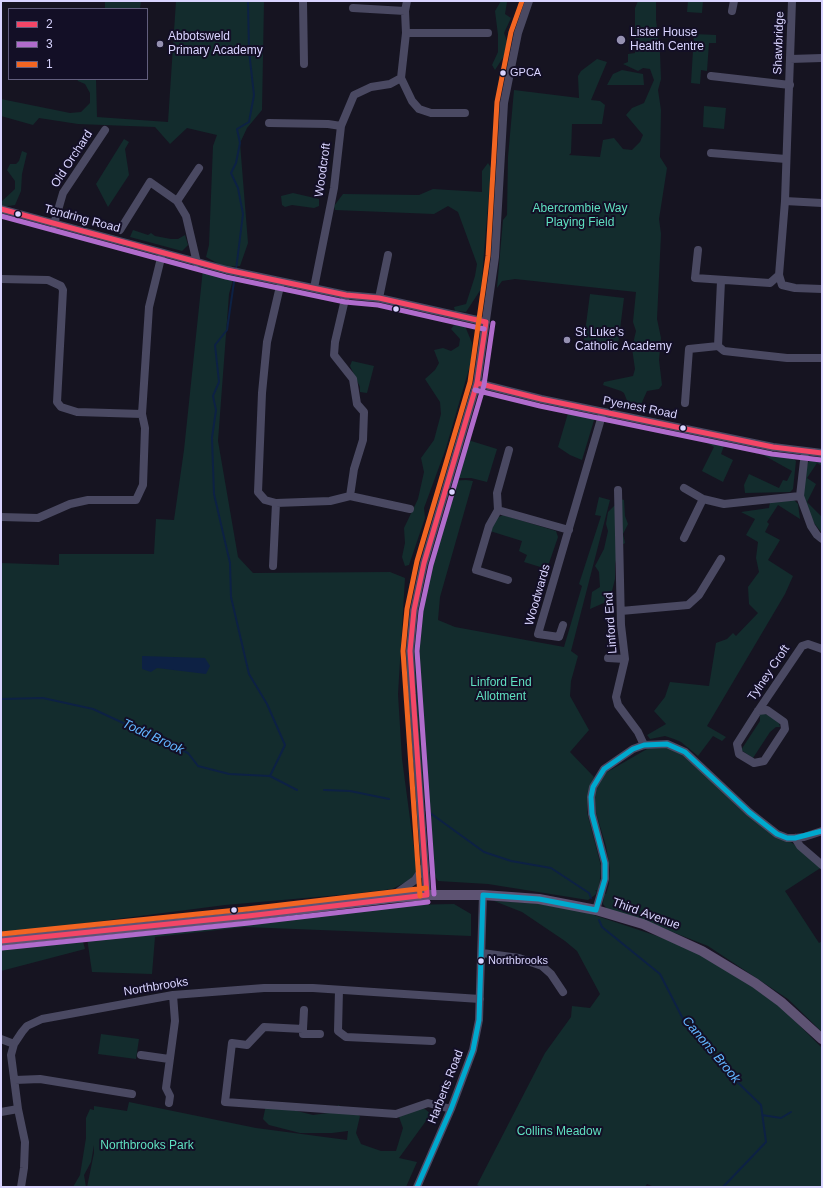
<!DOCTYPE html>
<html>
<head>
<meta charset="utf-8">
<style>
	body { margin:0 }
	#map { position:relative; width:823px; height:1188px; overflow:hidden; background:#161421; font-family:Helvetica,sans-serif }
	canvas { display:block }
	.frame { position:absolute; inset:0; border:2px solid #d9d4ff; pointer-events:none }
	.legend { position:absolute; left:8px; top:8px; width:140px; height:72px; box-sizing:border-box; background:#130f26; border:1px solid #625e7d; margin:0; padding:5px 7px; list-style:none; font-size:12px; color:#d9d4ff }
	.legend li { display:flex; align-items:center; gap:8px; height:20px }
	.legend b { width:20px; border:1px solid #625e7d }
</style>
</head>
<body>
<div id="map">
<canvas width="823" height="1188"></canvas>
<div class="frame"></div>
<ul class="legend">
<li><b style="height:5px;background:#f34667"></b>2</li>
<li><b style="height:5px;background:#b06ccc"></b>3</li>
<li><b style="height:5px;background:#f26522"></b>1</li>
</ul>
</div>
<script>
const context = document.querySelector('canvas').getContext('2d');
context.lineJoin = 'round';
function fillPath(path, color) { context.fillStyle = color; context.fill(path, 'evenodd'); }
const poly = rows => new Path2D(rows.map(r => 'M' + r).join(''));
function strokePath(path, color, width, dash) { context.strokeStyle = color; context.lineWidth = width; context.lineCap = dash ? 'butt' : 'round'; context.setLineDash(dash || []); context.stroke(path); }
function label(font, color, halo, rows, align = 'center') {
  context.font = font + ' Helvetica,sans-serif'; context.lineWidth = 4; context.setLineDash([]); context.textBaseline = 'middle'; context.strokeStyle = halo; context.fillStyle = color; for (const [text, x, y, turn = 0] of rows) {
    context.save(); context.translate(x, y); context.rotate((+turn || 0) * Math.PI / 180); context.textAlign = isNaN(turn) ? turn : align; if (halo) context.strokeText(text, 0, 0); context.fillText(text, 0, 0); context.restore();
  }
}
fillPath(poly([
	[105,1,141,1,140,9,105,9],
	[176,1,264,1,262,110,247,128,240,143,248,243,240,266,224,267,206,257,209,245,213,146,217,135,187,128,170,144,155,127,78,124,39,118,33,125,1,116,1,99,70,113,81,112,90,103,90,93,85,84,78,81,77,79,96,79,97,117,168,122],
	[501,1,507,2,505,14,511,18,504,33,507,41,504,56,495,70,492,65,498,52,498,35,495,11],
	[638,1,656,1,656,20,660,53,661,79,658,90,661,110,660,157,667,168,659,219,661,234,657,319,661,338,659,360,662,385,659,389,647,391,639,409,630,408,624,393,621,391,603,385,604,382,633,376,635,369,632,348,636,331,633,322,636,292,515,279,502,281,497,288,503,220,507,215,508,157,514,90,579,98,578,76,581,71,597,59,607,62,591,100,600,101,605,105,602,124,572,124,571,153,569,155,600,157,603,140,614,138,623,149,632,150,640,142,643,135,626,115,632,108,644,103,654,80,650,69,643,68,638,71,623,64,628,62,628,54,635,53,635,8],
	[688,1,703,1,702,13,687,12],
	[694,34,716,35,716,43,709,43,707,71,701,70,700,84,691,83],
	[622,70,643,74,644,85,607,85,613,74],
	[704,106,726,108,724,129,703,127],
	[124,139,129,142,125,149,129,175,108,207,96,184],
	[22,151,27,153,22,174,21,191,15,205,1,207,1,202,15,189,15,181,7,170,10,164,16,164,19,161],
	[488,163,491,168,481,289,466,312,455,311,454,307,466,304,475,276,477,264,458,212,448,206,434,214,335,210,334,206,343,194,419,195,433,189,482,192,482,171],
	[293,193,319,199,319,206,314,208,292,205,285,207,282,205,281,196],
	[133,230,148,235,151,233,155,236,171,239,178,239,185,235,188,245,182,251,130,237],
	[203,269,234,276,229,294,218,441,238,557,253,573,390,572,405,578,398,694,402,759,417,871,410,880,392,889,351,894,225,905,1,934,1,563,59,565,59,554,154,554,156,519,174,520,184,450],
	[590,294,624,298,618,345,584,340],
	[454,325,465,326,472,343,471,362,446,448,424,508,425,518,409,565,405,566,402,557,405,543,404,528,418,499,424,472,421,458,434,440,441,414,440,402,425,379,435,370,439,363,434,350,443,348,451,351,459,346,460,339,451,329],
	[352,361,374,366,367,393,360,392,360,387,350,366],
	[569,410,593,415,595,417,582,460,570,455,558,447],
	[710,439,725,443,721,454,733,460,723,482,702,471,714,447,707,443],
	[468,440,497,449,487,482,471,478,456,478],
	[756,449,791,456,796,461,793,489,790,492,745,493,744,485,749,474,779,488,783,480,787,481,792,471,756,451],
	[817,457,822,457,822,466,817,463,807,478,816,484,807,502,822,517,822,533,814,523,805,503,802,488,808,462],
	[466,480,473,481,440,597,438,620,455,627,564,647,582,586,579,584,601,516,595,515,599,497,610,500,571,651,578,656,571,681,570,696,589,730,570,752,594,777,590,787,587,812,601,866,599,891,595,890,597,892,595,895,588,900,488,884,438,881,434,874,423,790,413,656,420,599,426,591,433,552,453,484,449,481],
	[621,499,624,500,625,516,628,524,623,534,625,543,620,546,615,564,615,579,611,595,606,602,590,609,592,592,600,587,599,572,595,566,604,549,608,531,606,524,608,512],
	[793,499,798,504,800,519,778,505,767,522,769,524,765,532,780,540,768,560,793,576,785,594,707,726,726,737,722,741,713,736,698,756,681,742,674,739,665,736,650,739,647,735,666,724,654,711,665,697,670,682,709,686,716,643,727,639,733,633,736,636,758,613,749,604,748,587,759,572,756,558,758,542,746,535,755,519,741,512,769,508,770,502],
	[503,515,556,531,558,537,547,569,524,562,527,555,519,551,522,541,490,531,496,518],
	[760,713,769,715,779,723,780,727,776,727,770,732,753,758,741,750,760,721],
	[667,744,688,757,742,811,803,850,822,867,785,891,819,943,822,941,822,1032,788,999,708,946,642,920,607,909,603,904,604,893,606,894,609,884,610,870,606,846,596,813,594,793,602,775,647,749],
	[494,901,532,903,582,911,660,937,703,955,736,975,781,1007,822,1048,822,1187,654,1187,647,1184,645,1187,481,1187,477,1185,545,1053,571,1017,572,1006,590,1008,600,994,577,951,565,941,522,912],
	[454,904,471,914,471,936,245,927,155,937,152,974,92,972,87,938,407,905],
	[82,938,85,949,1,971,1,947],
	[101,1034,139,1039,136,1059,98,1054],
	[129,1102,256,1128,347,1140,348,1131,332,1133,300,1133,269,1125,263,1119,266,1105,273,1105,313,1115,335,1112,338,1105,360,1116,356,1133,361,1144,381,1151,396,1151,403,1128,399,1117,420,1105,431,1114,399,1158,417,1162,406,1187,87,1187,94,1153,94,1145,91,1162,84,1175,86,1187,73,1187,80,1175,86,1138,86,1118,90,1109,94,1110,94,1106,127,1111]
]), '#132c2d');
fillPath(poly([
	[142,656,205,658,210,666,206,674,157,668,151,672,142,669]
]), '#0d2144');
strokePath(poly([
	[236,270,243,214,238,188,231,173,236,163,240,143,237,129,249,122,254,95,249,51,248,1],
	[235,275,227,330,215,345,219,382,213,396,216,410,212,438,214,494,230,563,231,597,249,674,267,704,285,745,270,776],
	[1,699,43,698,93,709,188,753,198,766,229,774,270,776,297,790],
	[324,790,350,791,389,799],
	[426,810,484,852,511,861,551,868,589,893,591,898],
	[599,920,602,927,660,974,682,1017,727,1072,761,1105,766,1142,723,1187],
	[762,1115,781,1118,791,1112]
]), '#0d2144', 2);
strokePath(poly([
	[303,1,304,64],
	[353,8,405,11],
	[732,11,734,1],
	[406,33,488,33],
	[790,59,822,58],
	[711,76,790,85],
	[401,78,412,101,419,109,431,113,465,113],
	[269,123,328,124,341,126],
	[711,153,786,159],
	[177,201,199,168],
	[785,201,792,1],
	[822,203,785,201,779,275,782,285,795,288,822,289],
	[1,209,227,270,346,295,379,298,486,322],
	[54,224,63,193,105,130],
	[120,230,150,182,177,201,186,216,197,263],
	[698,250,695,278,770,283,779,275],
	[1,279,48,280,61,286,63,290,57,402,61,407,77,412,142,414],
	[721,281,718,346,724,351,787,358,822,358],
	[281,282,267,342,262,393,258,492,265,500,276,503,330,501,350,496,354,469,363,440,364,412,357,404,353,379,334,355,335,342,346,295],
	[314,288,334,188,341,126,354,95,371,87,390,84,401,78,406,33,405,11,407,1],
	[379,298,388,255],
	[477,383,541,399,773,447,822,453],
	[685,403,689,349,718,346],
	[509,450,497,493,498,510,569,530],
	[805,452,800,496,811,526,817,535,822,539],
	[684,488,703,499,724,504,800,496],
	[618,490,621,625,625,659,616,697,618,705,638,732,644,745],
	[350,496,410,509],
	[498,510,489,526,476,570,508,580],
	[1,517,38,518,70,504,88,500,136,500,143,485,145,428,142,414,149,307,162,254],
	[684,538,703,499],
	[273,566,276,503],
	[621,611,688,605,699,595,721,559],
	[563,625,559,637,538,634,603,412],
	[608,658,625,659],
	[758,711,767,710,784,722,785,729,764,761,754,763,739,754,737,744,758,711,802,646,808,644,822,649],
	[795,838,800,846,822,865],
	[427,895,412,694,410,651,414,610,424,563,477,383,495,257,504,103,518,33,529,1],
	[391,897,415,880,424,867],
	[596,910,605,879,605,863,592,814,591,797,593,787,604,769,633,749,644,745,667,744,685,752,749,812,777,834,787,838,795,838,804,837,822,831],
	[482,953,519,958,542,966,551,974,563,992],
	[339,990,338,1031,346,1037,432,1041],
	[303,1029,304,1010],
	[320,1034,303,1034,303,1029,264,1027,247,1045,232,1043,225,1102,396,1114,428,1103,451,1109],
	[1,1039,14,1044],
	[141,1055,169,1059],
	[15,1080,40,1079,132,1094],
	[169,1103,170,1096,166,1088,175,1021,173,995],
	[1,1112,18,1109],
	[21,1187,24,1168,25,1142,18,1109,11,1055,14,1044,22,1032,27,1026,42,1019,173,995,264,988,313,988,480,999],
	[417,1187,451,1109,473,1050,479,1020,483,895]
]), '#4a4962', 8);
strokePath(poly([
	[1,941,248,916,391,898,427,895,483,895,539,899,596,910,643,924,702,951,755,983,781,1002,822,1039]
]), '#5e5373', 10);
strokePath(poly([
	[1,209,227,270,346,295,379,298,486,322],
	[477,383,541,399,773,447,822,453],
	[427,895,410,651,414,610,424,563,477,383,486,322],
	[1,941,248,916,427,895]
]), '#f34667', 5);
strokePath(poly([
	[1,216,226,277,345,302,378,305,484,329],
	[475,390,540,406,772,454,821,460],
	[434,894,417,651,421,611,431,565,484,385,493,323],
	[2,948,249,923,428,902]
]), '#b06ccc', 5);
strokePath(poly([
	[420,896,403,651,407,609,417,561,470,382,488,256,497,102,511,32,522,1],
	[1,934,247,909,426,888]
]), '#f26522', 5);
strokePath(poly([
	[483,895,539,899,596,910],
	[596,910,605,879,605,863,592,814,591,797,593,787,604,769,633,749,644,745,667,744,685,752,749,812,777,834,787,838,795,838,822,831],
	[417,1187,451,1109,473,1050,479,1020,483,895]
]), '#00a9ce', 5);
for (const [x, y, r, color] of [
	[621,40,5,"#9591b1"],
	[160,44,4,"#9591b1"],
	[503,73,3.5,"#d9d4ff"],
	[18,214,3.5,"#d9d4ff"],
	[396,309,3.5,"#d9d4ff"],
	[567,340,4,"#9591b1"],
	[683,428,3.5,"#d9d4ff"],
	[452,492,3.5,"#d9d4ff"],
	[234,910,3.5,"#d9d4ff"],
	[481,961,3.5,"#d9d4ff"]
]) { const dot = new Path2D(); dot.arc(x, y, r, 0, 2 * Math.PI); context.fillStyle = color; context.fill(dot); strokePath(dot, '#130f26', 1.5); }
label('11px', '#d9d4ff', '#130f26', [
	["GPCA",510,73],
	["Northbrooks",488,961]
], 'left');
label('12px', '#d9d4ff', '#130f26', [
	["Lister House",630,33],
	["Health Centre",630,47],
	["Abbotsweld",168,37],
	["Primary Academy",168,51],
	["St Luke's",575,333],
	["Catholic Academy",575,347]
], 'left');
label('12px', '#d9d4ff', '#130f26', [
	["Shawbridge",779,43,-88],
	["Old Orchard",72,159,-57],
	["Woodcroft",323,170,-82],
	["Tendring Road",82,219,15],
	["Pyenest Road",640,408,11],
	["Woodwards",538,595,-74],
	["Linford End",611,623,-94],
	["Tylney Croft",769,673,-56],
	["Third Avenue",646,914,20],
	["Northbrooks",156,987,-9],
	["Harberts Road",446,1087,-69]
]);
label('12px', '#5fe0c0', '#130f26', [
	["Abercrombie Way",580,209],
	["Playing Field",580,223],
	["Linford End",501,683],
	["Allotment",501,697],
	["Collins Meadow",559,1132],
	["Northbrooks Park",147,1146]
]);
label('italic 13px', '#62b6ff', '#130f26', [
	["Todd Brook",153,737,25],
	["Canons Brook",711,1050,50]
]);
</script>
</body>
</html>
